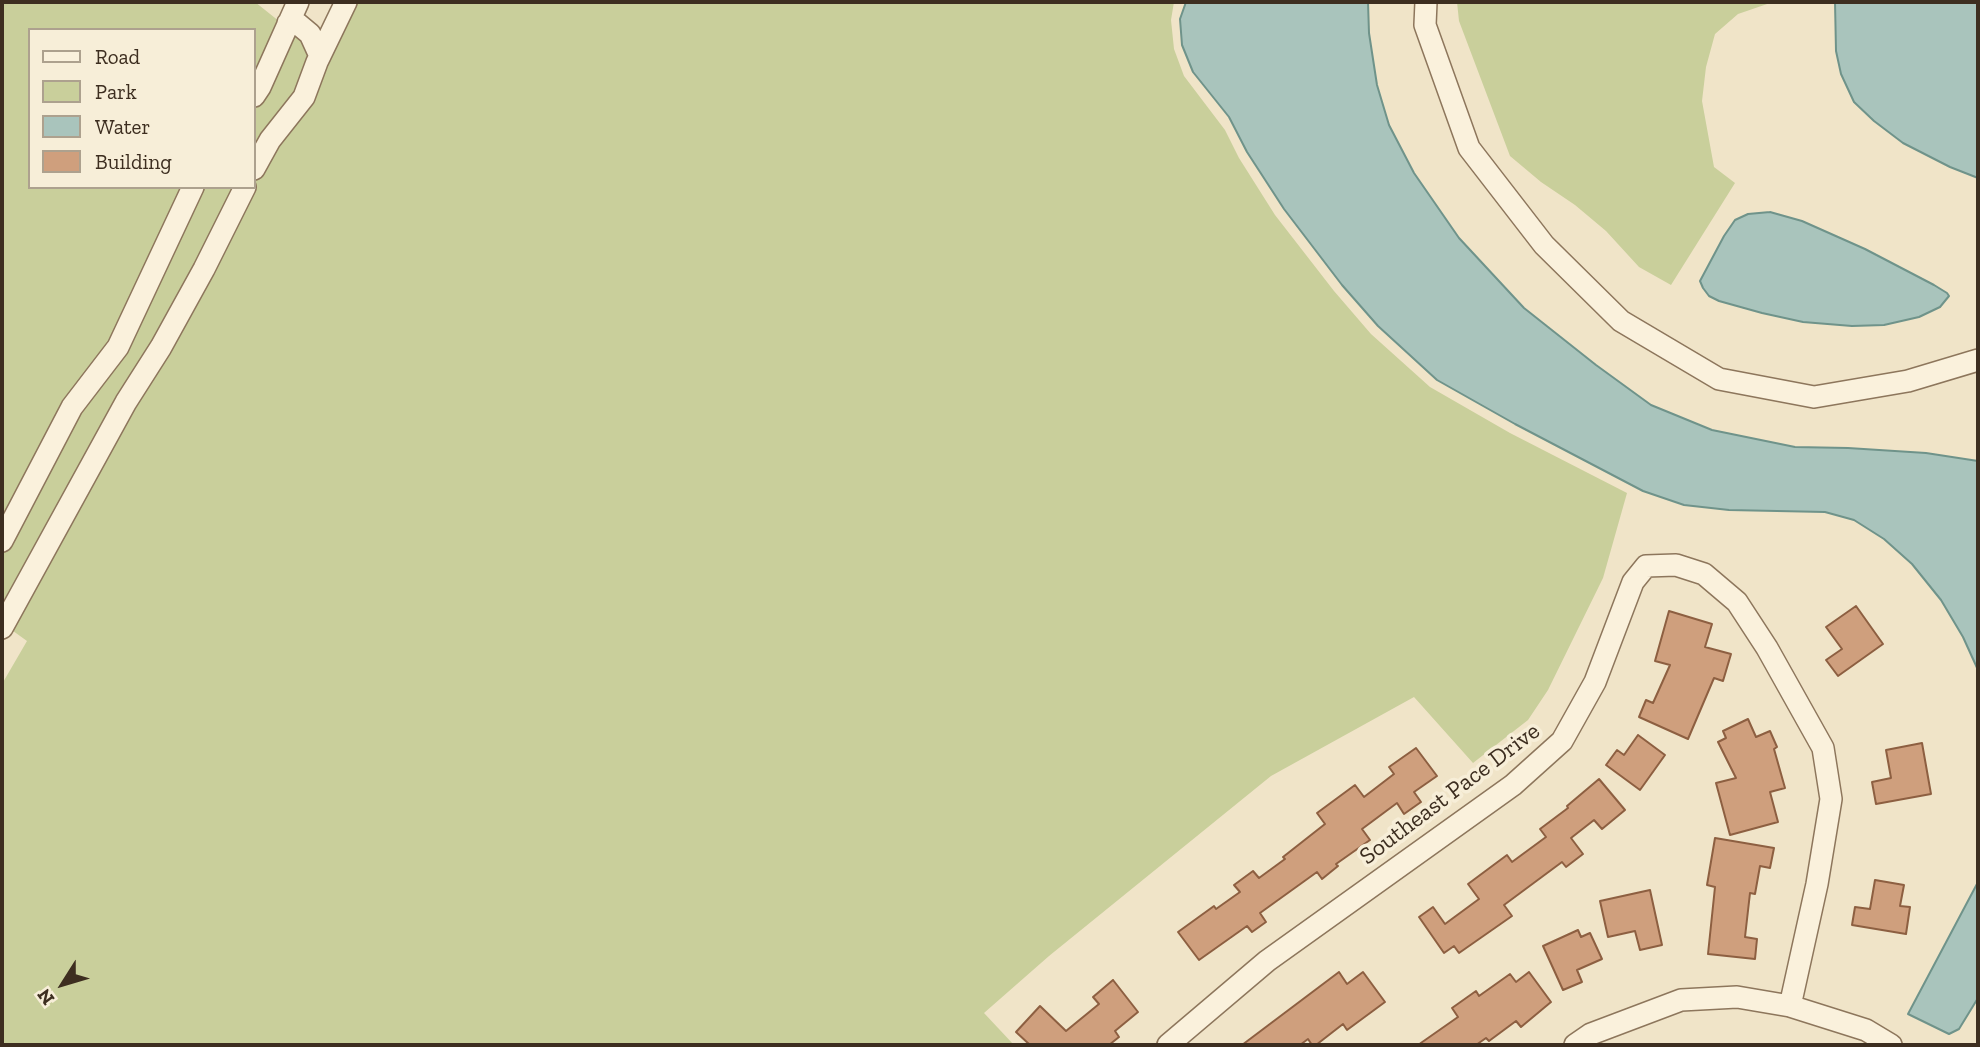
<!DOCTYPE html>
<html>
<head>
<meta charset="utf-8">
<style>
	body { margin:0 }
	#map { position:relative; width:1980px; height:1047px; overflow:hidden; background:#f0e4c8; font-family:"Zilla Slab",serif }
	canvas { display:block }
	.frame { position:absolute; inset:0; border:4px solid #3d2e20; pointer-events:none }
	.legend { position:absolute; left:28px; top:28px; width:228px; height:161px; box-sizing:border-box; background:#f7eed8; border:2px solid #ada18e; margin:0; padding:9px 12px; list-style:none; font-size:21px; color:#3d2e20 }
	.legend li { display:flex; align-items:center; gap:14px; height:35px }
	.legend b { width:35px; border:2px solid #ada18e }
	.north { position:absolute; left:28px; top:949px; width:70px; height:70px; -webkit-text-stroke:5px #f7eed8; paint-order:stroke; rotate:233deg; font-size:19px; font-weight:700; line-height:28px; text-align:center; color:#3d2e20 }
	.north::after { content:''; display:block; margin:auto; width:24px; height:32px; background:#3d2e20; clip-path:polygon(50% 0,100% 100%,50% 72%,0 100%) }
</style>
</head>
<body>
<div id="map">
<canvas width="1980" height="1047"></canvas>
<div class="frame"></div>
<ul class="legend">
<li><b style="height:9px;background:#faf1dc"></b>Road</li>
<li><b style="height:19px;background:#c9cf9b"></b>Park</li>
<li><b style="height:19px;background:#a9c4bc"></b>Water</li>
<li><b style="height:19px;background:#cf9f7d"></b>Building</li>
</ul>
<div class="north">N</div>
</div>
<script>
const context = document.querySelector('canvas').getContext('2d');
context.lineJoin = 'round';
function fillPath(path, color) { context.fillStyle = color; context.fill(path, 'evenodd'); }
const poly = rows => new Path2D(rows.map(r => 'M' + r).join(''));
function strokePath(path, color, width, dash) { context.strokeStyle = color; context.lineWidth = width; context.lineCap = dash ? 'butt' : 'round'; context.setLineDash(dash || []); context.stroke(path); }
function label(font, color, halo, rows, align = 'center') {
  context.font = font + ' "Zilla Slab",serif'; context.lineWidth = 7; context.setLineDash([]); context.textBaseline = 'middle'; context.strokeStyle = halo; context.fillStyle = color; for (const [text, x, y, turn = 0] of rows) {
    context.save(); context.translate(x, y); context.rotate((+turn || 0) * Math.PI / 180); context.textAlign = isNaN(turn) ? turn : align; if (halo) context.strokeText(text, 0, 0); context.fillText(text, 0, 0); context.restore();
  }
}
fillPath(poly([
	[2,2,255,2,324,57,355,2,1174,2,1171,20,1174,49,1184,76,1225,130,1239,158,1275,215,1334,291,1371,334,1430,387,1510,433,1627,493,1603,578,1548,690,1528,720,1473,763,1414,697,1271,776,1049,956,984,1013,1014,1045,2,1045,2,684,27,641,2,623],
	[30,30,254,30,254,187,30,187],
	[1457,2,1773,2,1738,14,1715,34,1706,67,1702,101,1714,167,1735,183,1671,285,1639,267,1606,231,1575,205,1541,182,1510,156,1459,21]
]), '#c9cf9b');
const water = poly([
	[1186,2,1368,2,1369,33,1377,85,1389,125,1414,173,1459,238,1524,308,1596,365,1651,405,1712,430,1795,447,1848,448,1926,453,1978,461,1978,670,1963,637,1941,600,1912,564,1884,539,1854,520,1825,512,1729,510,1684,505,1643,491,1515,424,1437,380,1378,326,1342,285,1284,209,1247,152,1229,117,1193,72,1182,45,1180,19,1186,2],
	[1835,2,1978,2,1978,178,1950,167,1903,143,1874,121,1854,102,1841,74,1836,51,1835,2],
	[1770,212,1802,221,1865,249,1934,285,1947,293,1949,296,1940,307,1919,317,1884,325,1852,326,1803,322,1762,313,1719,301,1709,296,1703,288,1700,281,1724,236,1735,220,1748,214,1770,212],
	[1978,882,1978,998,1959,1029,1949,1034,1908,1014,1978,882]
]);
fillPath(water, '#a9c4bc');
strokePath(water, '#6f938a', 2);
const building = poly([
	[1856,606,1883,644,1838,676,1826,660,1842,649,1826,627,1856,606],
	[1669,611,1712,624,1705,647,1731,654,1723,681,1714,678,1688,739,1639,717,1646,700,1653,703,1670,665,1655,661,1669,611],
	[1748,719,1756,737,1770,731,1777,747,1774,749,1785,788,1770,792,1778,822,1730,835,1716,783,1736,778,1718,742,1726,738,1723,731,1748,719],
	[1638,735,1665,755,1640,790,1606,765,1617,750,1624,755,1638,735],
	[1922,743,1931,794,1876,804,1872,782,1891,778,1886,750,1922,743],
	[1416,748,1437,776,1414,792,1421,802,1404,814,1397,803,1362,829,1370,840,1336,864,1338,866,1322,879,1317,872,1260,913,1266,922,1252,932,1247,926,1199,960,1178,932,1214,906,1216,909,1240,892,1234,885,1253,871,1259,878,1285,859,1283,857,1325,824,1317,813,1355,785,1364,797,1394,774,1389,767,1416,748],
	[1599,779,1625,810,1602,829,1594,820,1571,838,1583,854,1566,867,1562,862,1504,905,1512,916,1459,953,1454,946,1444,953,1419,917,1433,907,1445,924,1479,899,1468,884,1507,855,1512,862,1546,837,1540,829,1568,808,1567,806,1599,779],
	[1715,838,1774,848,1770,868,1760,866,1755,894,1750,893,1745,937,1757,939,1755,959,1708,954,1715,887,1707,885,1715,838],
	[1875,880,1904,885,1900,906,1910,907,1906,934,1852,925,1855,907,1870,909,1875,880],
	[1650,890,1662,945,1640,950,1635,931,1608,937,1600,901,1650,890],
	[1578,930,1581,937,1590,933,1602,959,1577,970,1582,982,1563,990,1543,946,1578,930],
	[1339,972,1347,984,1363,972,1385,1002,1347,1030,1343,1024,1316,1045,1312,1045,1308,1039,1300,1045,1242,1045,1339,972],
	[1529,972,1551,1002,1521,1027,1516,1021,1489,1041,1486,1038,1476,1045,1418,1045,1458,1017,1452,1008,1476,991,1479,996,1510,974,1516,982,1529,972],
	[1113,980,1138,1012,1115,1031,1119,1037,1109,1045,1030,1045,1016,1032,1040,1006,1066,1031,1099,1004,1093,997,1113,980]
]);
fillPath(building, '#cf9f7d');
strokePath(building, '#8d5f41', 2);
const minor = poly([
	[1426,2,1425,25,1469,148,1544,245,1621,321,1719,379,1814,397,1908,381,1978,360],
	[288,23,298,24,310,34,320,56],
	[254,96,260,87,298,2],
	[254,169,270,140,304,97,317,62,346,2],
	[2,541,72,407,118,347,193,187],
	[2,628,126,402,161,347,204,269,245,187],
	[1168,1045,1267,961,1513,785,1562,741,1595,682,1633,582,1646,566,1676,565,1704,574,1737,602,1767,648,1823,748,1831,799,1817,884,1790,1006],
	[1575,1045,1591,1034,1681,1000,1737,997,1790,1006,1866,1030,1891,1045]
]);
strokePath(minor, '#8d765c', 24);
strokePath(minor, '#faf1dc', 21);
label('24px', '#3d2e20', '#f7eed8', [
	["Southeast Pace Drive",1450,794,-37]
]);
</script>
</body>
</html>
